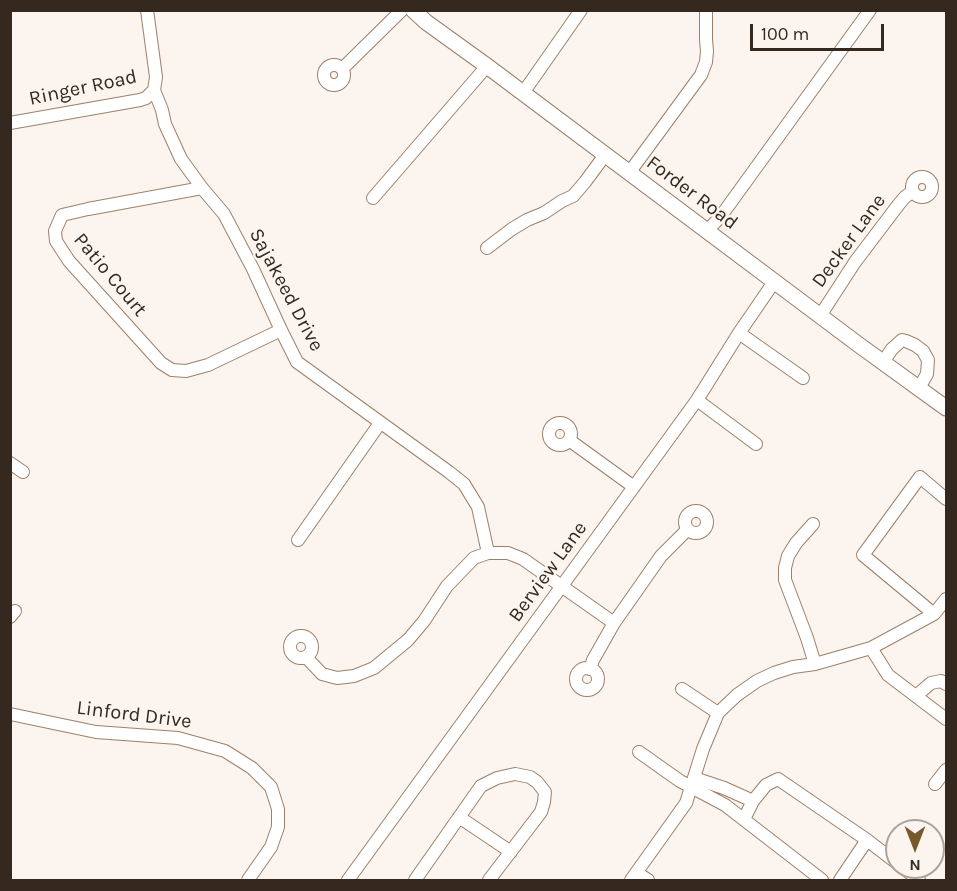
<!DOCTYPE html>
<html>
<head>
<meta charset="utf-8">
<style>
	body { margin:0 }
	#map { position:relative; width:957px; height:891px; overflow:hidden; background:#fbf4ef; font-family:Karla,sans-serif }
	canvas { display:block }
	.frame { position:absolute; inset:0; border:12px solid #35291f; pointer-events:none }
	.north { position:absolute; left:885px; top:819px; width:60px; height:60px; box-sizing:border-box; background:#fbf4ef; border:2px solid #aca39c; border-radius:50%; rotate:180deg; font-size:16px; font-weight:700; line-height:24px; text-align:center; color:#35291f }
	.north::after { content:''; display:block; margin:auto; width:21px; height:27px; background:#75582b; clip-path:polygon(50% 0,100% 100%,50% 72%,0 100%) }
	.scale { position:absolute; left:750px; top:24px; width:134px; height:27px; box-sizing:border-box; border:3px solid #35291f; border-top:0; padding-left:8px; font-size:18px; line-height:21px; white-space:nowrap; color:#35291f; -webkit-text-stroke:4px #fbf4ef; paint-order:stroke }
</style>
</head>
<body>
<div id="map">
<canvas width="957" height="891"></canvas>
<div class="frame"></div>
<div class="north">N</div>
<div class="scale">100 m</div>
</div>
<script>
const context = document.querySelector('canvas').getContext('2d');
context.lineJoin = 'round';
const poly = rows => new Path2D(rows.map(r => 'M' + r).join(''));
function strokePath(path, color, width, dash) { context.strokeStyle = color; context.lineWidth = width; context.lineCap = dash ? 'butt' : 'round'; context.setLineDash(dash || []); context.stroke(path); }
function label(font, color, halo, rows, align = 'center') {
  context.font = font + ' Karla,sans-serif'; context.lineWidth = 5; context.setLineDash([]); context.textBaseline = 'middle'; context.strokeStyle = halo; context.fillStyle = color; for (const [text, x, y, turn = 0] of rows) {
    context.save(); context.translate(x, y); context.rotate((+turn || 0) * Math.PI / 180); context.textAlign = isNaN(turn) ? turn : align; if (halo) context.strokeText(text, 0, 0); context.fillText(text, 0, 0); context.restore();
  }
}
const minor = poly([
	'324 75a10 10 0 1 1 20 0a10 10 0 1 1-20 0Z',
	[342,69,402,10],
	[154,90,162,110,165,124,181,159,202,188,224,214,253,269,281,330,297,362,449,472,464,484,478,507,488,553],
	[523,93,581,10],
	[10,123,140,100,146,98,154,90,156,77,147,10],
	[629,173,701,75,706,62,707,51,706,40,706,10],
	'912 187a10 10 0 1 1 20 0a10 10 0 1 1-20 0Z',
	[202,188,88,209,62,215,55,231,56,241,69,261,161,363,172,370,186,371,208,365,281,330],
	[373,198,487,66],
	[707,231,721,216,870,10],
	[487,248,512,229,527,220,544,213,562,201,573,196,585,182,605,155],
	[820,316,855,262,899,204,905,197,912,192],
	[739,333,803,378],
	[883,362,892,349,902,340,906,341,915,345,923,351,928,360,927,374,919,388],
	[697,400,756,444],
	'549 434a11 11 0 1 1 22 0a11 11 0 1 1-22 0Z',
	[569,440,634,487],
	[10,463,23,472],
	'685 522a11 11 0 1 1 22 0a11 11 0 1 1-22 0Z',
	[813,524,796,543,788,556,785,568,785,580,807,638,815,664],
	[298,540,380,423],
	[934,614,863,555,920,477,946,499],
	[10,617,15,611],
	'290 647a11 11 0 1 1 22 0a11 11 0 1 1-22 0Z',
	[871,648,888,675,946,719],
	[306,657,322,674,337,678,354,676,374,668,408,640,424,621,447,586,474,558,488,553,508,553,523,559,614,623],
	'576 679a11 11 0 1 1 22 0a11 11 0 1 1-22 0Z',
	[590,669,593,660,614,623,661,556,687,530],
	[682,689,718,713],
	[916,696,931,683,941,681,946,684],
	[10,714,96,732,178,738,225,751,252,768,271,787,278,809,278,827,271,847,248,880],
	[639,752,680,781,725,805,822,880],
	[694,778,724,788,753,801],
	[935,784,946,770],
	[459,817,511,852],
	[744,819,753,801,766,785,778,779,867,840,897,863],
	[902,867,919,880],
	[637,873,648,880],
	[348,880,697,400,739,333,774,282],
	[415,880,481,786,497,778,515,774,530,777,537,782,545,792,544,802,541,812,489,880],
	[631,880,686,803,703,749,718,713,737,695,757,681,774,673,793,667,815,664,871,648,934,614,946,599],
	[840,880,867,840]
]);
const major = poly([
	[413,10,426,22,487,66,859,345,946,408]
]);
strokePath(minor, '#9e8069', 14);
strokePath(major, '#9e8069', 17);
strokePath(minor, '#fff', 12);
strokePath(major, '#fff', 15);
label('20px', '#35291f', '#fbf4ef', [
	["Ringer Road",83,88,-12],
	["Forder Road",692,193,37],
	["Decker Lane",849,241,-54],
	["Patio Court",110,275,50],
	["Sajakeed Drive",286,290,62],
	["Berview Lane",548,572,-54],
	["Linford Drive",134,715,7]
]);
</script>
</body>
</html>
